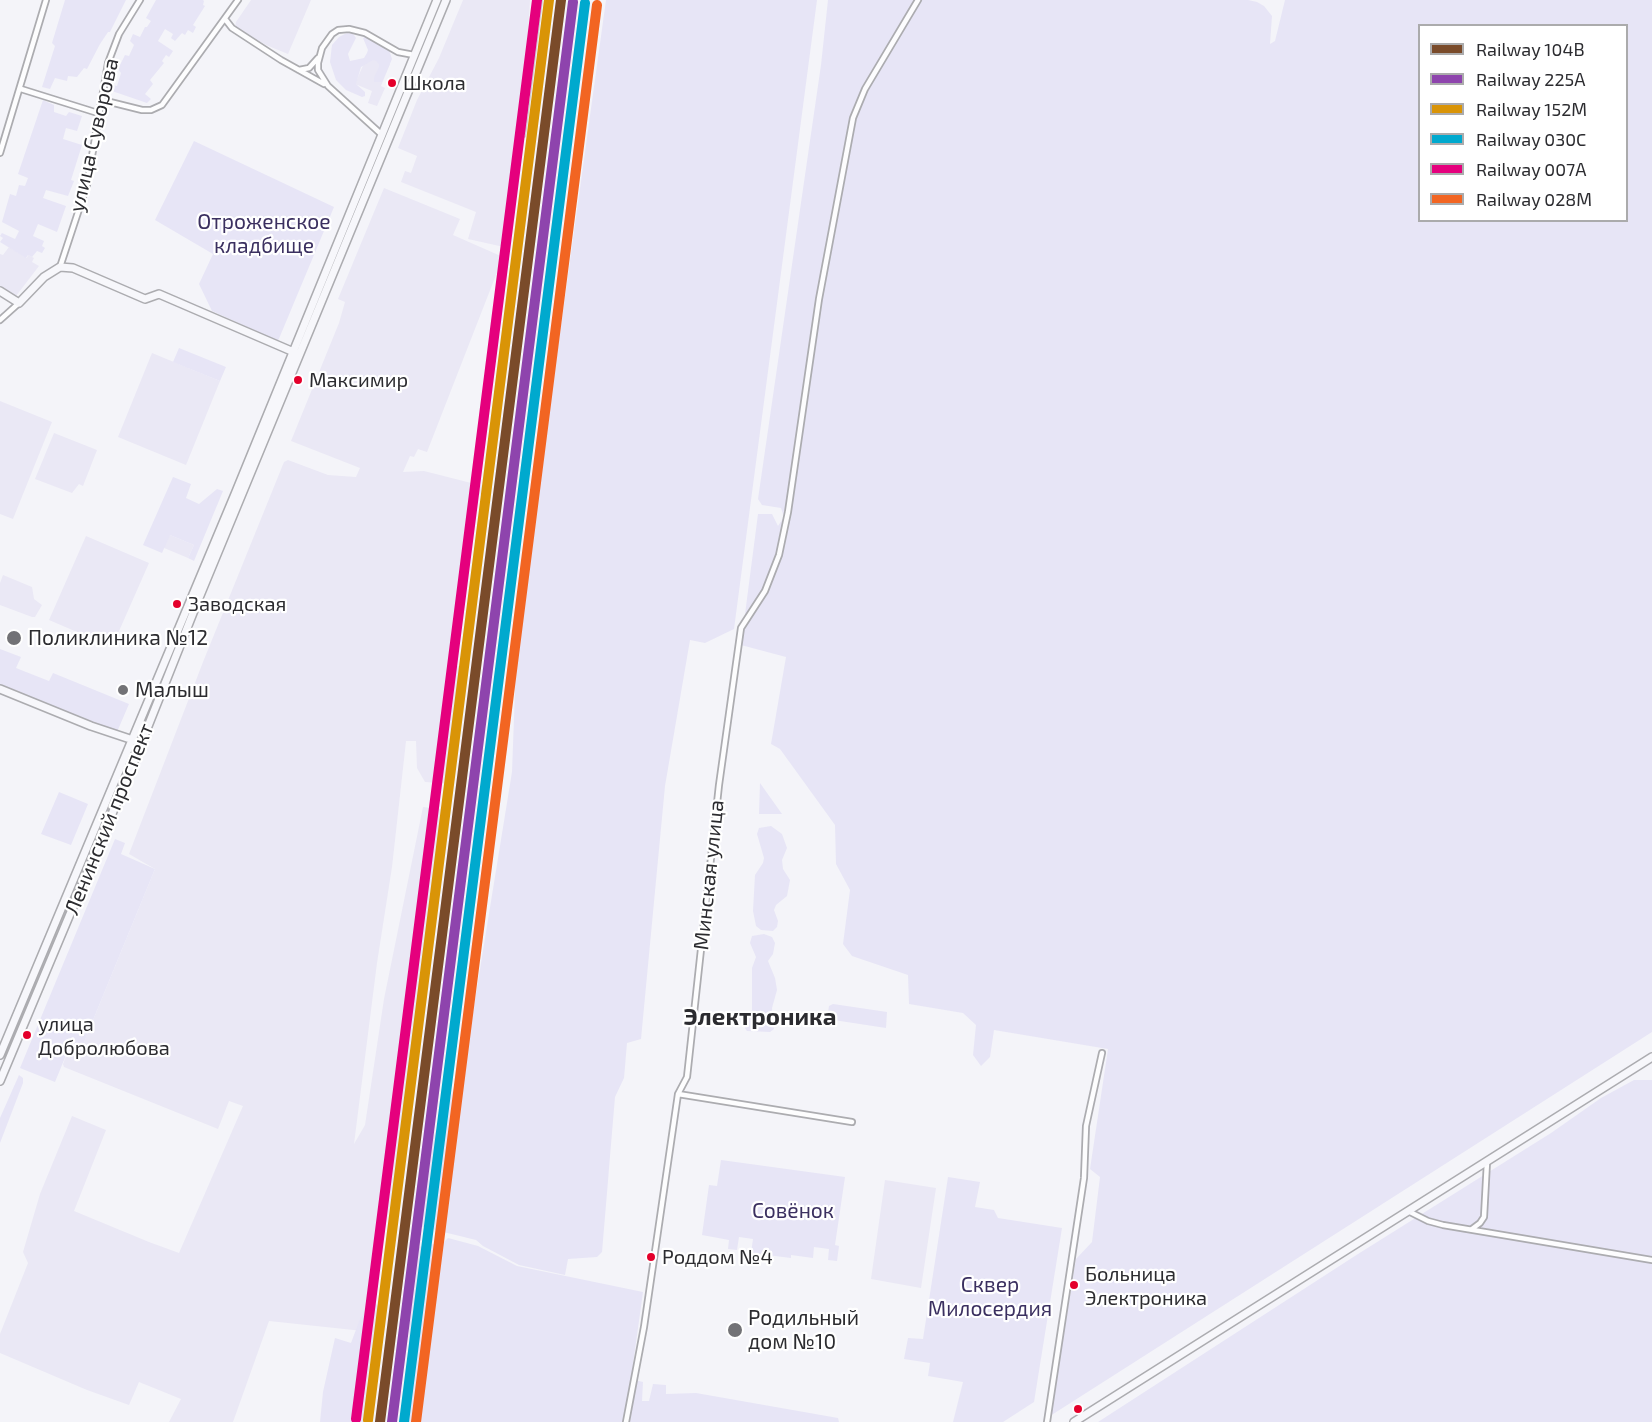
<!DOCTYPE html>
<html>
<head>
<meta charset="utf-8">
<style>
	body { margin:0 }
	#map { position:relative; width:1652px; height:1422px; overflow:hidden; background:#f4f4f9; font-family:"Exo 2",sans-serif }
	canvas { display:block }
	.legend { position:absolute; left:1418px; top:24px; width:210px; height:198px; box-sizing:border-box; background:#fff; border:2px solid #ababac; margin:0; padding:8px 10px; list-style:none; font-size:18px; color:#2c2c30 }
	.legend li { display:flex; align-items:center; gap:12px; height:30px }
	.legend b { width:30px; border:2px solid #ababac }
</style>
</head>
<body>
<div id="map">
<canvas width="1652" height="1422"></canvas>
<ul class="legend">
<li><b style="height:8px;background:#7a4b2a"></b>Railway 104В</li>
<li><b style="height:8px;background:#8e44ad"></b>Railway 225А</li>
<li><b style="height:8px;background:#d99407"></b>Railway 152М</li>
<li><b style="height:8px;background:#00a9ce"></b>Railway 030C</li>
<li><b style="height:8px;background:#e5007d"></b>Railway 007А</li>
<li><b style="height:8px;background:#f26522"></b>Railway 028М</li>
</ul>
</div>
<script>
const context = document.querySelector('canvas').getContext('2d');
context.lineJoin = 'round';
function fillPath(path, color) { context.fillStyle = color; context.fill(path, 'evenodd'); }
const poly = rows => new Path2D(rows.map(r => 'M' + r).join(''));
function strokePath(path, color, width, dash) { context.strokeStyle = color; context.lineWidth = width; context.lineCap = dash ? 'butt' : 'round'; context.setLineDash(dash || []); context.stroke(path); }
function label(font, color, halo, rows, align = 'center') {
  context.font = font + ' "Exo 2",sans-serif'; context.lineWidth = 4.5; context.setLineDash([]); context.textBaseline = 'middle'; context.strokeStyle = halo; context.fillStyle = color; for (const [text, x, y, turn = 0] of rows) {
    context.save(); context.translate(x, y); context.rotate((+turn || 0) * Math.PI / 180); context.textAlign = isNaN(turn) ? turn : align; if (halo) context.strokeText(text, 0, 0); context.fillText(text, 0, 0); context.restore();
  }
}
fillPath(poly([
	[251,0,311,0,288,54,266,45,235,28,236,22],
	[463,0,530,0,524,100,517,181,504,247,468,239,476,212,401,182,405,171,411,173,417,156,398,148,417,100,439,58],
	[368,54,390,64,381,86,385,88,377,106,368,103,372,91,355,84],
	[384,188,460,219,453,235,503,257,427,452,418,449,414,457,410,456,403,472,424,471,483,486,482,495,477,494,448,665,468,667,453,784,425,782,417,768,416,741,406,741,392,867,377,963,354,1144,365,1125,384,999,423,807,448,810,438,885,414,1035,395,1184,379,1256,371,1264,363,1331,269,1321,233,1422,169,1422,181,1399,139,1382,129,1405,87,1390,0,1353,0,1334,28,1263,23,1252,40,1194,72,1116,106,1130,74,1211,149,1242,179,1253,243,1106,229,1101,218,1129,64,1067,63,1064,71,1043,82,1047,155,869,129,854,203,662,284,462,288,460,328,475,356,477,360,468,291,441,339,323,345,302,338,299],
	[9,247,27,258,28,255,34,258,32,262,39,266,16,296,0,286,0,254,3,255],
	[152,353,220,381,186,465,118,437],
	[0,401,52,422,13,519,0,514],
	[54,433,97,450,83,486,79,484,72,493,35,479],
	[187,494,170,535,194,545,188,558,157,545],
	[86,536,149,563,112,647,49,620],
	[3,575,32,587,34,599,42,605,35,617,32,617,0,605,0,583],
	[885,1180,936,1188,921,1288,871,1279]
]), '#eae8f5');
fillPath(poly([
	[65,0,126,0,110,32,108,32,100,44,87,69,84,68,77,77,68,76,67,81,55,78,50,89,42,87,55,46,52,43],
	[156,0,203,0,204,1,203,5,205,6,193,25,196,27,193,33,188,30,185,35,182,33,175,41,171,38,173,34,165,29,158,41,173,51,169,57,166,55,162,61,164,63,150,80,153,84,145,94,151,99,147,103,109,90,109,84,117,86,121,73,118,69,125,55,129,56,134,45,130,41,133,34,140,37,145,27,147,27,151,21,146,18],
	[606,0,817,0,734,629,705,643,690,640,665,786,641,1039,627,1043,624,1078,615,1097,602,1252,597,1257,568,1259,565,1275,519,1265,483,1246,476,1240,415,1225,433,1138,460,1074,467,1049,512,772,515,691,511,657,513,633,543,464,547,427],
	[828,0,1248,0,1257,2,1264,6,1272,16,1270,44,1275,41,1285,0,1652,0,1652,1032,1050,1416,1076,1259,1092,1242,1100,1177,1090,1169,1108,1049,994,1030,990,1057,981,1066,973,1055,976,1025,963,1013,909,1004,908,975,852,956,843,944,850,890,836,864,835,825,780,749,771,744,786,657,741,645,758,514,772,514,778,526,784,517,781,508,762,505,758,499,821,65],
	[1420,26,1626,26,1626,220,1420,220],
	[347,33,353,34,356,38,348,54,350,61,364,58,367,53,368,50,363,38,365,37,389,50,392,59,382,82,374,82,374,78,379,67,379,64,376,61,373,60,361,67,356,84,365,92,365,96,362,97,346,90,336,80,330,62,332,45,339,37],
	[43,100,54,105,54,112,66,116,69,112,82,116,77,131,66,128,63,139,82,145,71,180,74,181,68,196,46,190,43,198,66,206,57,232,38,224,33,236,44,241,42,246,45,248,42,253,37,251,32,257,28,255,26,258,0,242,3,238,0,236,2,233,15,239,19,231,2,222,10,194,16,196,19,185,25,186,28,178,18,174],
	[194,141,334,207,278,341,212,311,199,284,213,254,155,220],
	[179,348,226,367,220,381,173,362],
	[173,477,191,484,186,498,199,504,217,489,223,491,194,561,188,558,194,545,170,535,162,553,143,545],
	[0,649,21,657,16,668,26,672,49,681,53,673,129,704,117,732,0,684],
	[760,783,782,814,759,814],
	[59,792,88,804,71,845,41,834],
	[771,826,782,834,787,848,782,860,783,869,790,880,787,896,776,905,774,910,778,921,777,927,773,931,761,930,756,926,753,911,755,875,763,863,764,858,757,834,759,828],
	[115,839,125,843,121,854,155,869,82,1047,71,1043,55,1082,20,1068],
	[764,934,772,937,775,943,773,954,768,961,775,978,777,990,772,1008,774,1029,770,1032,747,1031,745,1028,747,1021,752,1012,752,968,756,957,750,943,752,936],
	[833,1004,887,1012,886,1028,827,1019,829,1006],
	[19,1075,23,1078,23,1083,0,1143,0,1118],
	[1634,1080,1652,1080,1652,1422,1098,1422,1358,1254,1551,1133,1601,1098],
	[721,1160,845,1177,835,1245,839,1246,837,1261,828,1260,829,1249,814,1247,813,1258,791,1255,791,1258,751,1253,753,1239,739,1237,737,1250,728,1249,729,1240,702,1235,709,1185,717,1186],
	[948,1177,980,1182,975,1207,994,1210,998,1218,1062,1228,1034,1402,1003,1422,953,1422,963,1382,928,1376,930,1363,904,1359,908,1338,923,1339],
	[448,1238,478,1246,517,1266,643,1292,625,1422,406,1422,409,1374,409,1297,413,1248,444,1242],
	[373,1301,379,1307,367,1383,366,1422,320,1422,323,1392,335,1338,351,1343,360,1319],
	[635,1380,643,1382,642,1401,649,1401,653,1384,666,1385,666,1394,696,1393,838,1418,839,1422,628,1422]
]), '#e7e5f6');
const street = poly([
	[225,19,232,28,281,60,324,84],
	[299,70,309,68,318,58],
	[21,89,101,114],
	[102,100,142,110,151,110,162,105,238,0],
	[381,134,328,86,318,70,318,63,322,48,332,34,338,30,349,29,365,33,398,52,414,55],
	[0,153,46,0],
	[60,267,87,185,108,63,119,34,140,0],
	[0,320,19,303],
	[678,1094,852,1122],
	[1408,1211,1428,1221,1443,1225,1652,1260],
	[1472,1229,1480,1223,1484,1217,1487,1162],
	[626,1422,644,1327,678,1094,687,1077,719,785,741,628,765,591,779,555,788,512,819,299,853,118,865,89,918,0],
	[1047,1422,1084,1178,1086,1126,1102,1053]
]);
const secondary = poly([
	[0,291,19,303,44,277,60,267,73,268,145,299,159,294,296,353],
	[0,689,91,726,136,741],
	[0,1055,235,494,437,0],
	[0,1081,135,759,199,598,446,0],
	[1074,1422,1652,1057]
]);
strokePath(street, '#acacb0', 8);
strokePath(secondary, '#acacb0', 10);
strokePath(street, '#fdfdfe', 4.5);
strokePath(secondary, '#f7f7fb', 7);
const rail = poly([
	[524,136,541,0]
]);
strokePath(rail, '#cececf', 4);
strokePath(rail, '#fff', 1.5, [4.5]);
strokePath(poly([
	[380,1422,561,0]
]), '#7a4b2a', 10);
strokePath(poly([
	[392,1422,573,2]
]), '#8e44ad', 10);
strokePath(poly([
	[368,1420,549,0]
]), '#d99407', 10);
strokePath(poly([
	[404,1422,585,3]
]), '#00a9ce', 10);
strokePath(poly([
	[356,1419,537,0]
]), '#e5007d', 10);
strokePath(poly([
	[416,1422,597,5]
]), '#f26522', 10);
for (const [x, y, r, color] of [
	[392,83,5,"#e4002b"],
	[298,380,5,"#e4002b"],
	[177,604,5,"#e4002b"],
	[14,638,8,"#727276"],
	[123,690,6,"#727276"],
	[27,1035,5,"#e4002b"],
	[651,1257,5,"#e4002b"],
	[1074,1285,5,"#e4002b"],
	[735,1330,8,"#727276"],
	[1078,1409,5,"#e4002b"]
]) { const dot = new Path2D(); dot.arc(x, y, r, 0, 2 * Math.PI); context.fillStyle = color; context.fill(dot); strokePath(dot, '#fff', 2); }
label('20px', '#2c2c30', '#fff', [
	["Школа",403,83],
	["Максимир",309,380],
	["Заводская",188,604],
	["улица",38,1024],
	["Добролюбова",38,1048],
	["Роддом №4",662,1257],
	["Больница",1085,1274],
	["Электроника",1085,1298]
], 'left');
label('21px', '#2c2c30', '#fff', [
	["улица Суворова",94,135,-77],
	["Ленинский проспект",109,819,-68],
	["Минская улица",709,875,-84]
]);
label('21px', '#3b3060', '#fff', [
	["Отроженское",264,222],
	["кладбище",264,246],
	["Совёнок",793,1211],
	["Сквер",990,1285],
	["Милосердия",990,1309]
]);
label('21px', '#2c2c30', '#fff', [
	["Поликлиника №12",28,638],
	["Малыш",135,690],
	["Родильный",748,1318],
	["дом №10",748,1342]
], 'left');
label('bold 24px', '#2c2c30', '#fff', [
	["Электроника",760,1017]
]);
</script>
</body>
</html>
